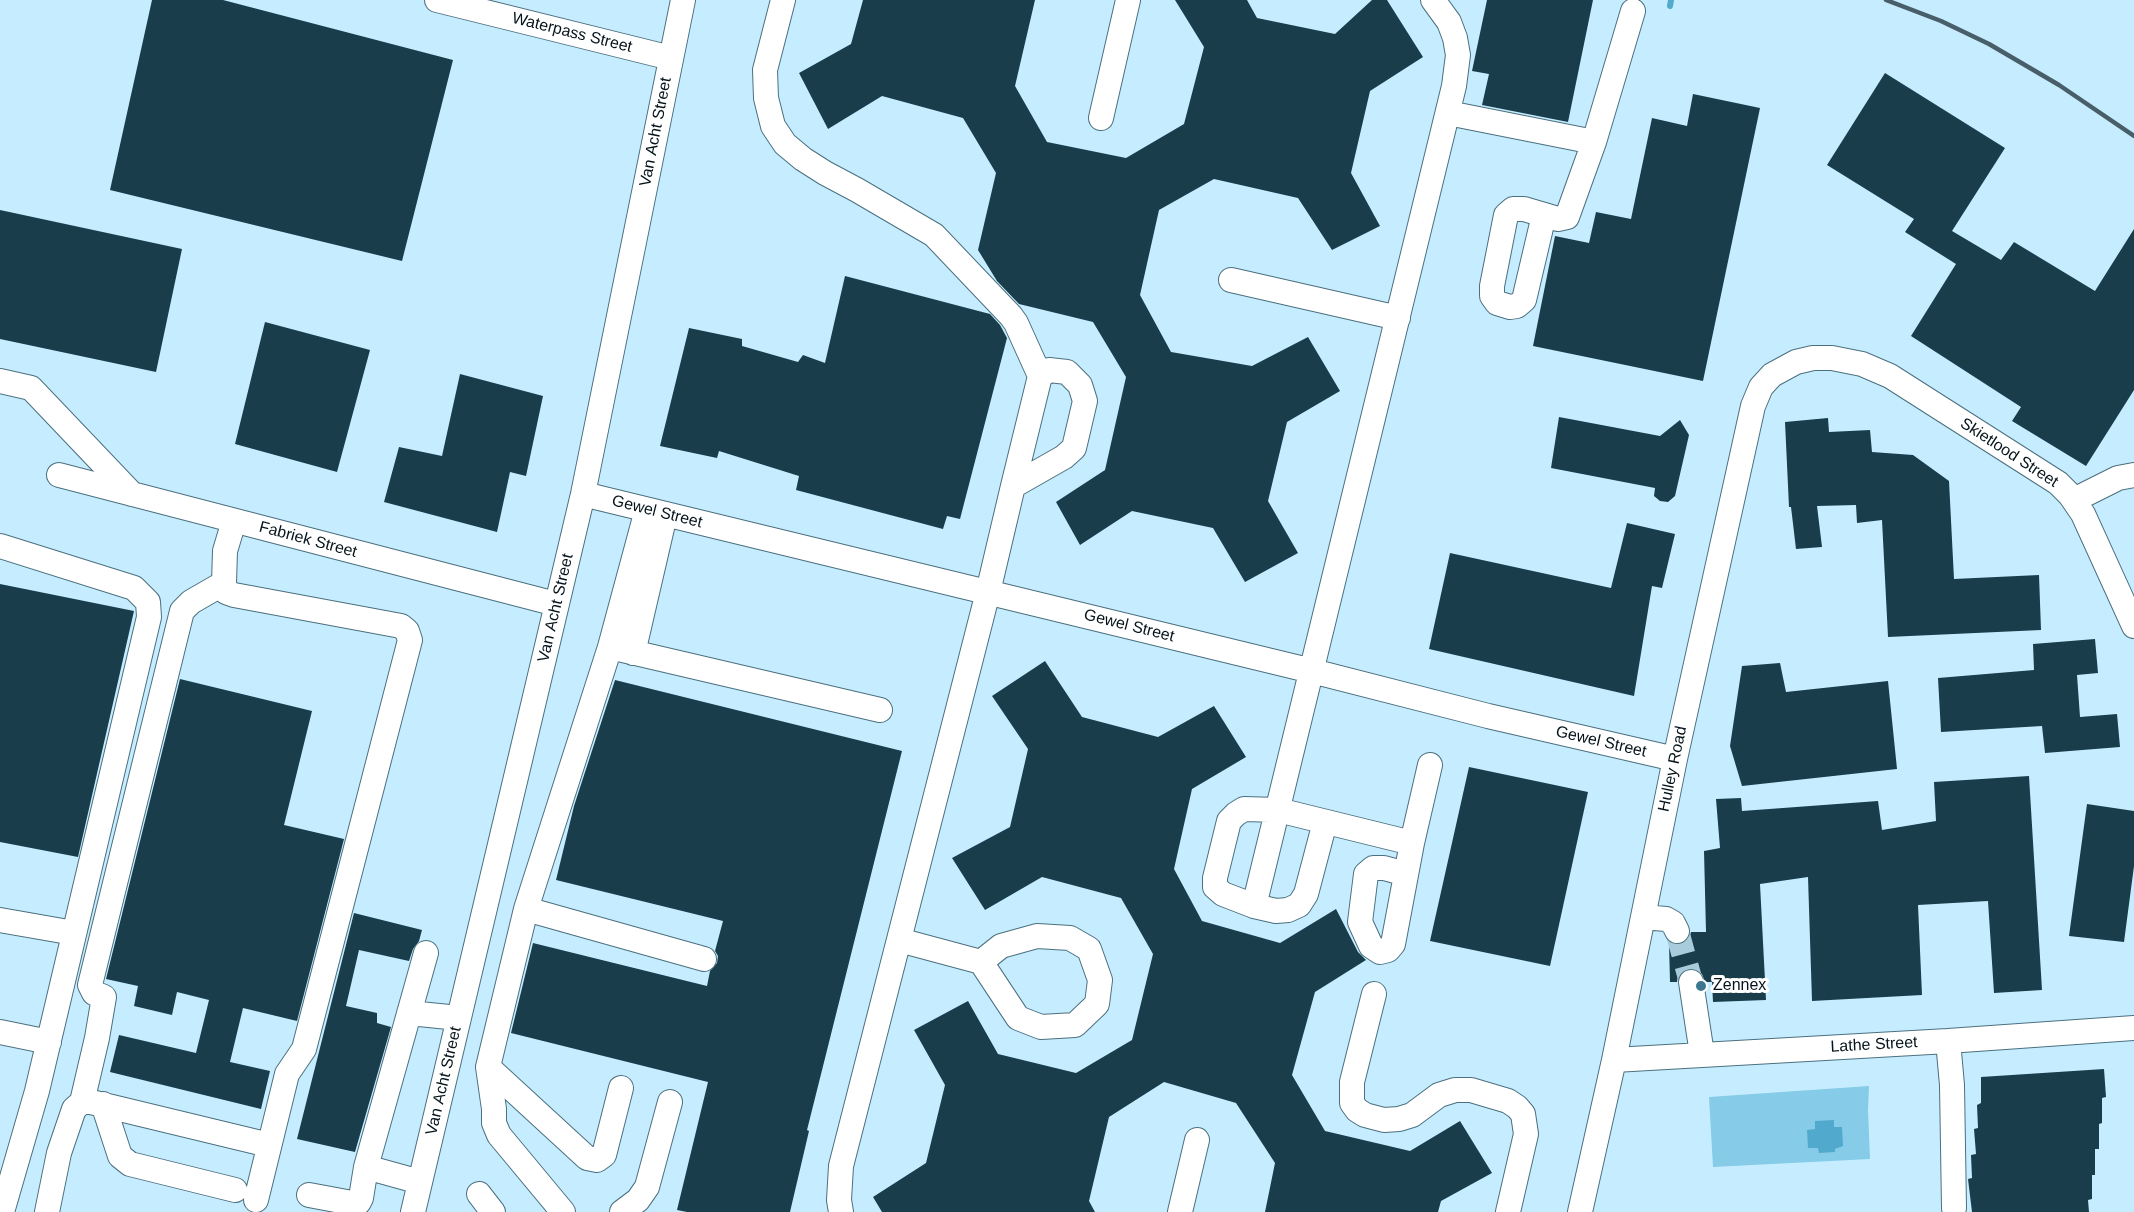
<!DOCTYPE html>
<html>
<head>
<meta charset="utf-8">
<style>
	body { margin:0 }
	canvas { display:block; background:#c6edff }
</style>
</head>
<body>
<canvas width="2134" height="1212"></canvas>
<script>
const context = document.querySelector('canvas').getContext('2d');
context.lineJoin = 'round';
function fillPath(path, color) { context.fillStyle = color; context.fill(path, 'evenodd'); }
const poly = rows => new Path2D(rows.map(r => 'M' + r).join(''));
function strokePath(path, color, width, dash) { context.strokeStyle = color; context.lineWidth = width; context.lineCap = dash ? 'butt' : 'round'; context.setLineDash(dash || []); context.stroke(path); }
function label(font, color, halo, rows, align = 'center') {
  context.font = font + ' Arial,sans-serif'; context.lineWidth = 6; context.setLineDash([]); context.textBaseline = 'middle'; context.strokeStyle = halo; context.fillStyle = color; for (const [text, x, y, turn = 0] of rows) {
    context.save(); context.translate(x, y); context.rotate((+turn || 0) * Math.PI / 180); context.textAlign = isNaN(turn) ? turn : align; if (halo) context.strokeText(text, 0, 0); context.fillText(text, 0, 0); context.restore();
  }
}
fillPath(poly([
	[1869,1086,1868,1110,1870,1159,1713,1167,1709,1097]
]), '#86cbe8');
fillPath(poly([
	[1834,1120,1834,1127,1842,1127,1843,1146,1835,1149,1835,1152,1819,1153,1818,1148,1808,1148,1807,1130,1815,1129,1815,1121]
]), '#51aacd');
strokePath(poly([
	[1670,6,1671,0]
]), '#51aacd', 6);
fillPath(poly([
	[152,0,223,0,453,60,402,261,110,190],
	[863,0,1035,0,1015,86,1047,142,1126,158,1184,124,1204,47,1175,0,1247,0,1257,18,1335,34,1372,0,1387,0,1423,57,1370,91,1351,173,1380,226,1332,250,1298,198,1214,179,1159,210,1140,295,1171,352,1252,366,1308,337,1340,391,1287,422,1268,501,1298,553,1245,582,1213,528,1132,511,1080,545,1056,502,1105,470,1126,377,1093,322,1019,304,997,281,978,250,996,173,963,118,882,96,828,129,799,73,851,44],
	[1487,0,1593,0,1568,122,1482,105,1489,74,1472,71],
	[1885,73,2005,148,1952,231,2001,260,2014,242,2095,291,2134,229,2134,390,2086,466,2012,421,2021,407,1911,336,1956,264,1905,232,1914,219,1827,165],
	[1693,94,1760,108,1703,381,1533,346,1555,236,1589,243,1596,212,1631,219,1652,118,1687,126],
	[0,210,182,249,156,372,0,339],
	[845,276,990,314,1000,325,1007,338,960,519,947,516,943,529,796,490,799,476,719,451,717,458,660,446,689,328,742,339,742,346,798,362,803,355,825,363],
	[265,322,370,350,337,472,235,444],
	[460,374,543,396,526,476,510,472,497,532,384,502,399,447,442,456],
	[1559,417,1660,436,1680,420,1689,435,1675,496,1668,502,1660,501,1654,496,1655,488,1551,468],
	[1828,418,1829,432,1870,430,1872,452,1913,455,1949,481,1954,579,2039,575,2041,630,1888,637,1882,520,1857,523,1856,505,1817,506,1822,547,1796,549,1791,507,1789,507,1785,422],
	[1627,523,1675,534,1662,588,1652,586,1634,696,1429,649,1450,553,1611,588],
	[0,584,134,611,78,857,0,842],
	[2095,639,2098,673,2077,675,2080,717,2117,714,2120,747,2045,753,2042,726,1941,732,1938,678,2034,670,2033,644],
	[1045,661,1082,717,1158,737,1214,706,1246,757,1192,789,1174,869,1202,921,1280,943,1336,909,1358,952,1366,960,1315,992,1292,1075,1325,1131,1410,1151,1460,1121,1492,1173,1441,1201,1438,1212,1265,1212,1275,1163,1236,1103,1164,1082,1109,1117,1089,1201,1095,1212,882,1212,873,1197,926,1163,945,1085,914,1030,968,1001,998,1054,1076,1073,1132,1040,1153,954,1121,898,1042,877,985,910,952,858,1010,827,1028,749,992,696],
	[1780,663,1786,692,1888,681,1897,769,1742,786,1730,746,1742,666],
	[180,679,312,711,284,825,344,839,297,1021,243,1008,230,1062,270,1071,261,1109,110,1072,119,1035,196,1053,209,1000,177,992,172,1015,134,1006,138,986,106,979],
	[615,680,902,751,807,1130,809,1131,790,1212,687,1212,677,1210,708,1082,511,1033,533,943,707,986,710,971,717,963,718,956,715,951,723,921,556,880,574,806],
	[1469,767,1588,792,1550,966,1430,941],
	[2029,776,2042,990,1994,993,1988,901,1918,905,1922,995,1812,1001,1808,877,1760,884,1766,1000,1713,1002,1712,982,1705,982,1702,974,1696,969,1688,968,1683,971,1678,976,1677,982,1670,982,1669,943,1676,945,1683,944,1689,939,1691,932,1706,932,1704,851,1720,848,1716,799,1741,798,1742,811,1878,801,1882,830,1936,821,1934,782],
	[2087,804,2134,811,2134,866,2124,942,2069,936],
	[354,913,422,930,419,941,413,949,409,961,359,950,346,1006,377,1013,377,1023,391,1027,355,1152,297,1139],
	[2104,1069,2106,1097,2102,1098,2102,1123,2099,1124,2099,1149,2095,1149,2095,1175,2092,1175,2092,1199,2088,1200,2089,1212,1972,1212,1968,1179,1972,1178,1971,1155,1976,1154,1974,1129,1978,1128,1977,1105,1981,1103,1981,1077]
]), '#193d4b');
strokePath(poly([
	[1677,931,1691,982]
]), '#a9ccdd', 24, [24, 12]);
const minor = poly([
	[437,0,671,58],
	[783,0,765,70,766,98,773,126,785,144,803,159,825,173,857,190,934,235,1011,316,1016,323,1040,376],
	[1448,113,1594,142],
	[1101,118,1128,0],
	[1544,215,1524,300,1517,306,1510,307,1497,303,1492,296,1492,286,1506,215,1513,209,1524,209,1558,219,1567,217,1594,142,1633,11],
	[1231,280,1398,318],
	[0,381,31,388,132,494],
	[59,475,556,604],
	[583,494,1312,671,1488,716,1675,759],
	[2074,500,2118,478,2134,475],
	[234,521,225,551,224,583,226,592,234,595,401,626,407,631,410,640,304,1049,287,1074,256,1200],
	[0,546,134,588,148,602,149,617,37,1091,2,1212],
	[610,647,880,710],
	[633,653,665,515],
	[1325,822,1306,894,1299,905,1288,910,1276,911,1254,906,1223,894,1215,887,1215,878,1229,821,1236,814,1244,809,1278,810,1412,843],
	[1406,874,1384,868,1373,868,1366,874,1360,922,1371,946,1380,952,1388,950,1393,944,1412,843,1430,765],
	[1254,906,1454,86,1458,55,1455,38,1449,22,1433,0],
	[526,909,704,959],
	[1643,917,1666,919,1673,923,1677,931],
	[0,920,74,933],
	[899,940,981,962,1018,1018,1041,1027,1075,1025,1097,1004,1100,980,1089,949,1070,938,1037,936,1001,946,981,962],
	[1691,982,1702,1054],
	[1374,994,1352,1082,1352,1103,1357,1110,1365,1115,1384,1120,1399,1119,1412,1115,1439,1095,1455,1090,1471,1090,1508,1101,1517,1107,1523,1114,1526,1134,1508,1212],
	[409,1013,459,1018],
	[0,1032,49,1042],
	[1948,1041,1952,1085,1954,1208],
	[1614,1060,1948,1041,2134,1028],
	[488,1067,587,1158,597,1160,604,1155,621,1088],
	[82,1102,97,1038,104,997,94,993,90,985,182,611,191,602,224,583],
	[103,1104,120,1156,130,1164,235,1190],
	[366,1167,420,1182],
	[479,1194,493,1212],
	[309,1195,352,1203,359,1202,361,1198,366,1167,426,953],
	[47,1212,59,1153,74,1109,82,1102,91,1102,269,1145],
	[413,1212,583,494,683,0],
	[563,1212,499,1135,494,1123,494,1109,488,1067,526,909,610,647,647,510],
	[622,1212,638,1200,647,1187,670,1102],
	[841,1212,839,1200,841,1166,988,592,1013,486,1040,376,1049,370,1067,372,1080,385,1085,401,1074,448,1064,457,1013,486],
	[1180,1212,1197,1140],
	[1580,1212,1614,1060,1675,759,1753,406,1761,387,1772,375,1796,362,1813,358,1832,358,1862,364,1890,376,2058,483,2070,495,2083,514,2134,626]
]);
strokePath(minor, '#4b707f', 26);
strokePath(minor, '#fff', 24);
strokePath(poly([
	[1886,0,1941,21,1989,44,2059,85,2134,136]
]), '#485e68', 4.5);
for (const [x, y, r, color] of [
	[1701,986,6,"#3b778e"]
]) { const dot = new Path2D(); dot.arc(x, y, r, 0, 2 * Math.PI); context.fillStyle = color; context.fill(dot); strokePath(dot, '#fff', 2); }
label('16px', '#06141a', '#fff', [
	["Waterpass Street",572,33,14],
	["Van Acht Street",656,132,-79],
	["Skietlood Street",2009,453,33],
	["Gewel Street",657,512,14],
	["Fabriek Street",308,540,15],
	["Van Acht Street",556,608,-77],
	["Gewel Street",1129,626,14],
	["Gewel Street",1601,742,13],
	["Hulley Road",1673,769,-78],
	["Lathe Street",1874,1045,-3],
	["Van Acht Street",444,1081,-77]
]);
label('16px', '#06141a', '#fff', [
	["Zennex",1713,986]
], 'left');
</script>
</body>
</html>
